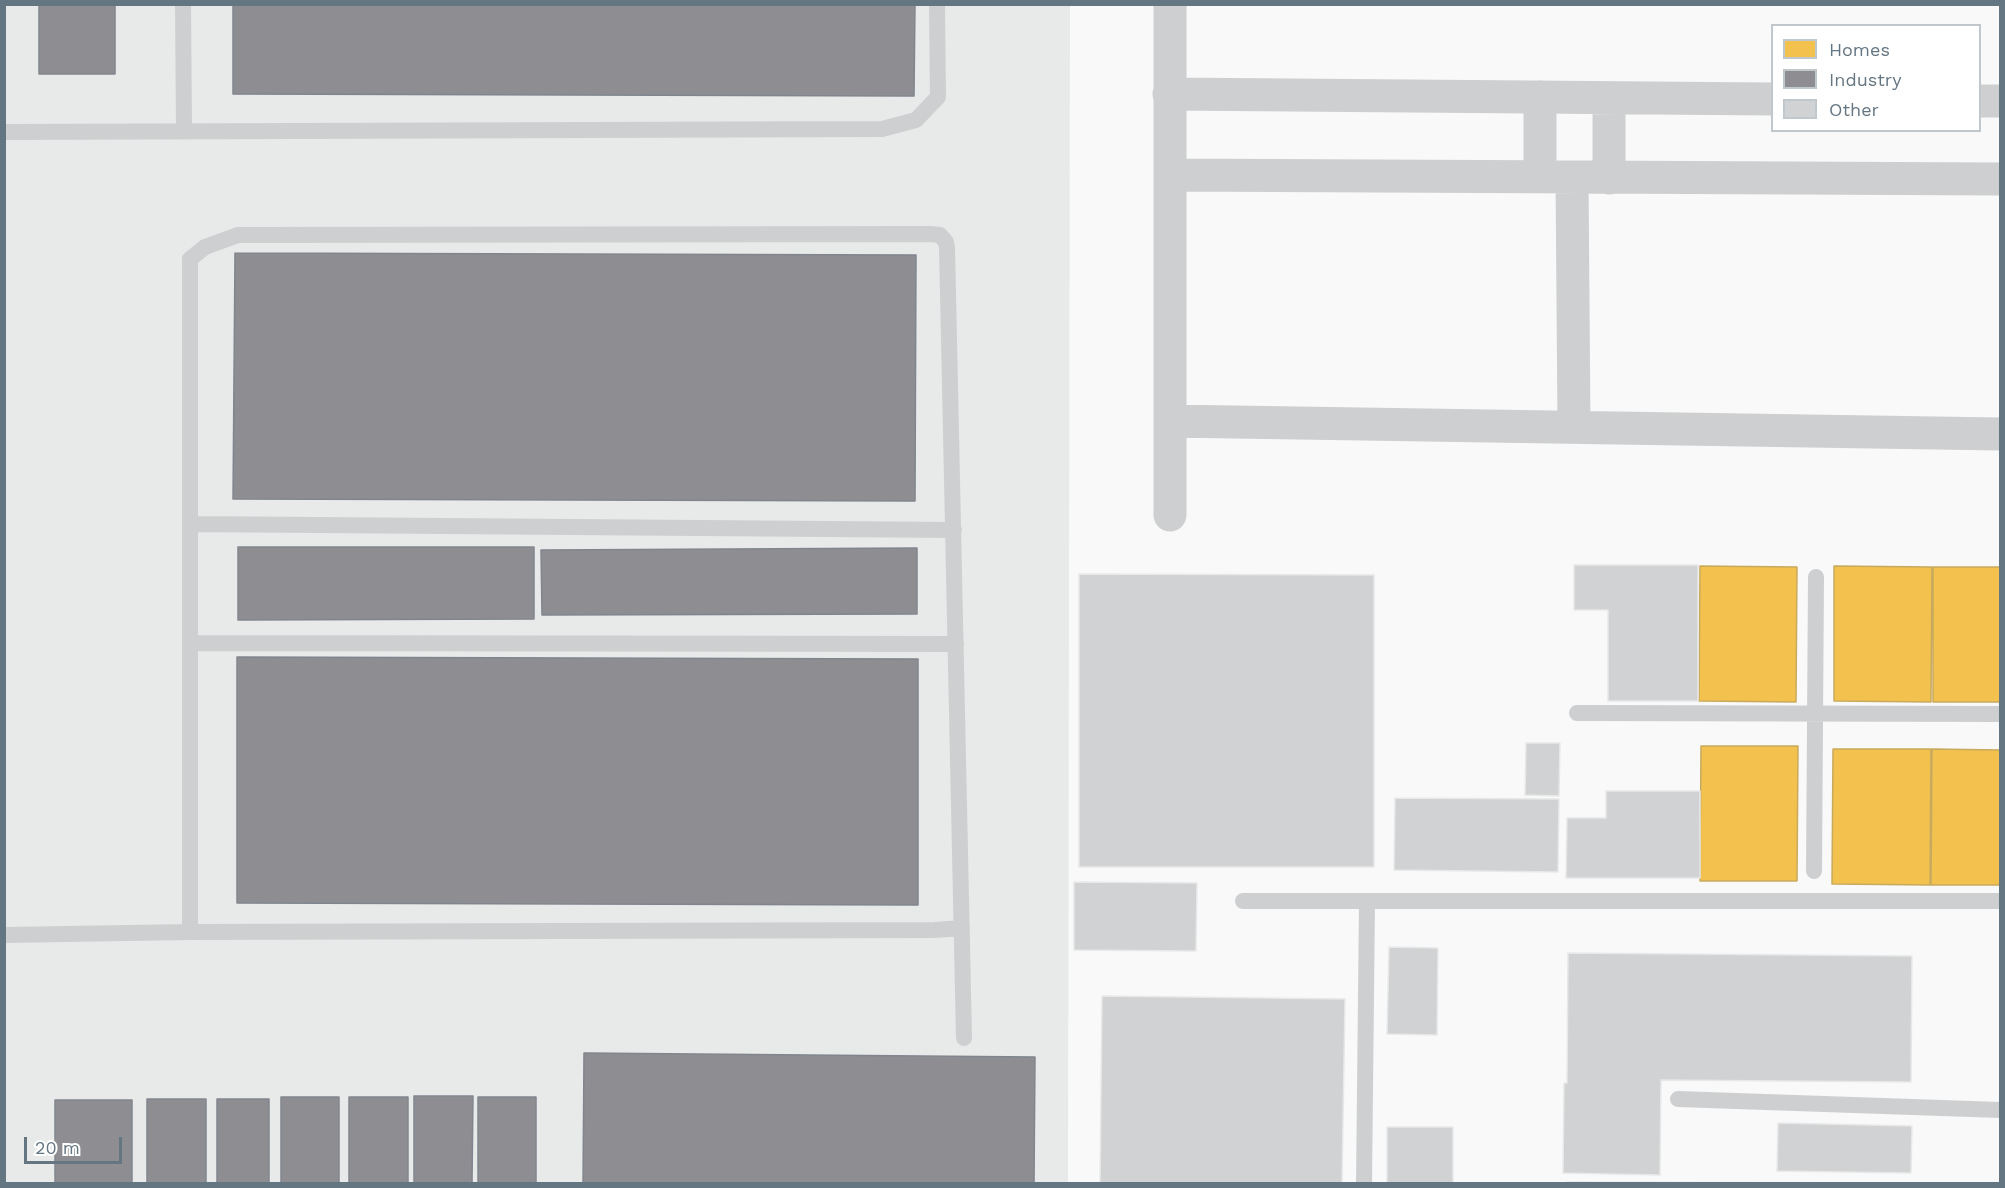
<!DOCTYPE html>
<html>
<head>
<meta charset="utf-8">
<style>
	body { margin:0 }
	#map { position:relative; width:2005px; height:1188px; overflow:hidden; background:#f9f9f9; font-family:"Work Sans",sans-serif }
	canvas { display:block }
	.frame { position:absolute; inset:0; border:6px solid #657683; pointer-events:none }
	.legend { position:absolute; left:1771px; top:24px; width:210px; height:108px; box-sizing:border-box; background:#fff; border:2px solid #c1c8cd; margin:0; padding:8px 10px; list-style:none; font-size:18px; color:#657683 }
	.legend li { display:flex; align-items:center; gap:12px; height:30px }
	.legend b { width:30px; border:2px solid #c1c8cd }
	.scale { position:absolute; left:24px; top:1137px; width:98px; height:27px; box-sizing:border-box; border:3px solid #657683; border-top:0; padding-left:8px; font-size:18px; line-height:21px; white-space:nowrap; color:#657683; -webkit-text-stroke:4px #fff; paint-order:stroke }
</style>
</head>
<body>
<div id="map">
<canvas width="2005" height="1188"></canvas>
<div class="frame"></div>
<ul class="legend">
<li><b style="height:16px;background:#f2c14e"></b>Homes</li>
<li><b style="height:16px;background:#8d8d92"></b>Industry</li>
<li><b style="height:16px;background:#d0d2d3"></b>Other</li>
</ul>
<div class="scale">20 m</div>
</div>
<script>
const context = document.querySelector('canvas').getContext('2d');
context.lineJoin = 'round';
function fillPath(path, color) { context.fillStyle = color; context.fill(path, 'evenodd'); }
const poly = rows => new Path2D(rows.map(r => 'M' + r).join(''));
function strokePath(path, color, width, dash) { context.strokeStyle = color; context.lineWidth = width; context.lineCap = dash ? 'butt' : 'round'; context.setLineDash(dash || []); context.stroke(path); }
fillPath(poly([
	[5,5,1070,5,1068,1183,5,1184]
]), '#e8e9e9');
const homes = poly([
	[1700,566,1797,567,1796,702,1699,701,1700,566],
	[1834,566,1932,567,1931,702,1834,701,1834,566],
	[1933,567,2000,567,2000,702,1933,702,1933,567],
	[1701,746,1798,746,1797,881,1700,881,1701,746],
	[1833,749,1931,749,1930,885,1832,884,1833,749],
	[1932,749,2000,750,2000,885,1931,885,1932,749]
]);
fillPath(homes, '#f2c14e');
strokePath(homes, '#c8aa5e', 1.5);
const industry = poly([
	[39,4,115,4,115,74,39,74,39,4],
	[233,4,915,4,914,96,233,94,233,4],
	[235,253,916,255,915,501,233,499,235,253],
	[238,547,534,547,534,619,238,620,238,547],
	[917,548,917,614,542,615,541,550,917,548],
	[237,657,918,659,918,905,237,903,237,657],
	[584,1053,1035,1057,1034,1184,583,1184,584,1053],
	[414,1096,473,1096,472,1184,414,1184,414,1096],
	[281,1097,339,1097,339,1184,281,1184,281,1097],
	[349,1097,408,1097,408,1184,349,1184,349,1097],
	[478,1097,536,1097,536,1184,478,1184,478,1097],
	[147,1099,206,1099,206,1184,147,1184,147,1099],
	[217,1099,269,1099,269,1184,217,1184,217,1099],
	[55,1100,132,1100,132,1184,55,1184,55,1100]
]);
fillPath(industry, '#8d8d92');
strokePath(industry, '#81868e', 1.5);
const building = poly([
	[1574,565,1698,565,1698,701,1608,701,1608,610,1574,610,1574,565],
	[1079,574,1374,575,1374,867,1079,867,1079,574],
	[1526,743,1560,743,1559,796,1525,795,1526,743],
	[1606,791,1700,791,1700,878,1566,878,1567,818,1606,818,1606,791],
	[1395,798,1559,799,1558,872,1394,870,1395,798],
	[1074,882,1197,883,1196,951,1074,950,1074,882],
	[1389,947,1438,948,1437,1035,1387,1034,1389,947],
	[1568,953,1912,956,1911,1082,1661,1080,1660,1175,1563,1173,1564,1083,1567,1083,1568,953],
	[1102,996,1345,999,1342,1184,1100,1184,1102,996],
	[1778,1123,1912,1126,1911,1173,1777,1171,1778,1123],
	[1387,1127,1453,1127,1453,1184,1387,1184,1387,1127],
	[1567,1182,1914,1183,1914,1184,1567,1184,1567,1182]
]);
fillPath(building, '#d0d2d3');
strokePath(building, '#e8e8e8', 1.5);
strokePath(poly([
	[183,4,184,130],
	[4,132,882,129,916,120,938,97,937,4],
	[190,524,954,530],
	[190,643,956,644],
	[1577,713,2000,714],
	[1814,871,1816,577],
	[1243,901,2000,901],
	[190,932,190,259,205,247,238,235,930,234,940,235,946,242,947,247,964,1038],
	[4,935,190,932,935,930,962,928],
	[1678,1099,2000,1110],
	[1364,1184,1367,901]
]), '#cecfd0', 16);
strokePath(poly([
	[1170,4,1170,515],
	[1169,94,1772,99],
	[1540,97,1540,177],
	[1980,101,2000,101],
	[1170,175,2000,179],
	[1572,177,1574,427],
	[1609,178,1609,98],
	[1170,421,2000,434]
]), '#cecfd0', 33);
</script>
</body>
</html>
